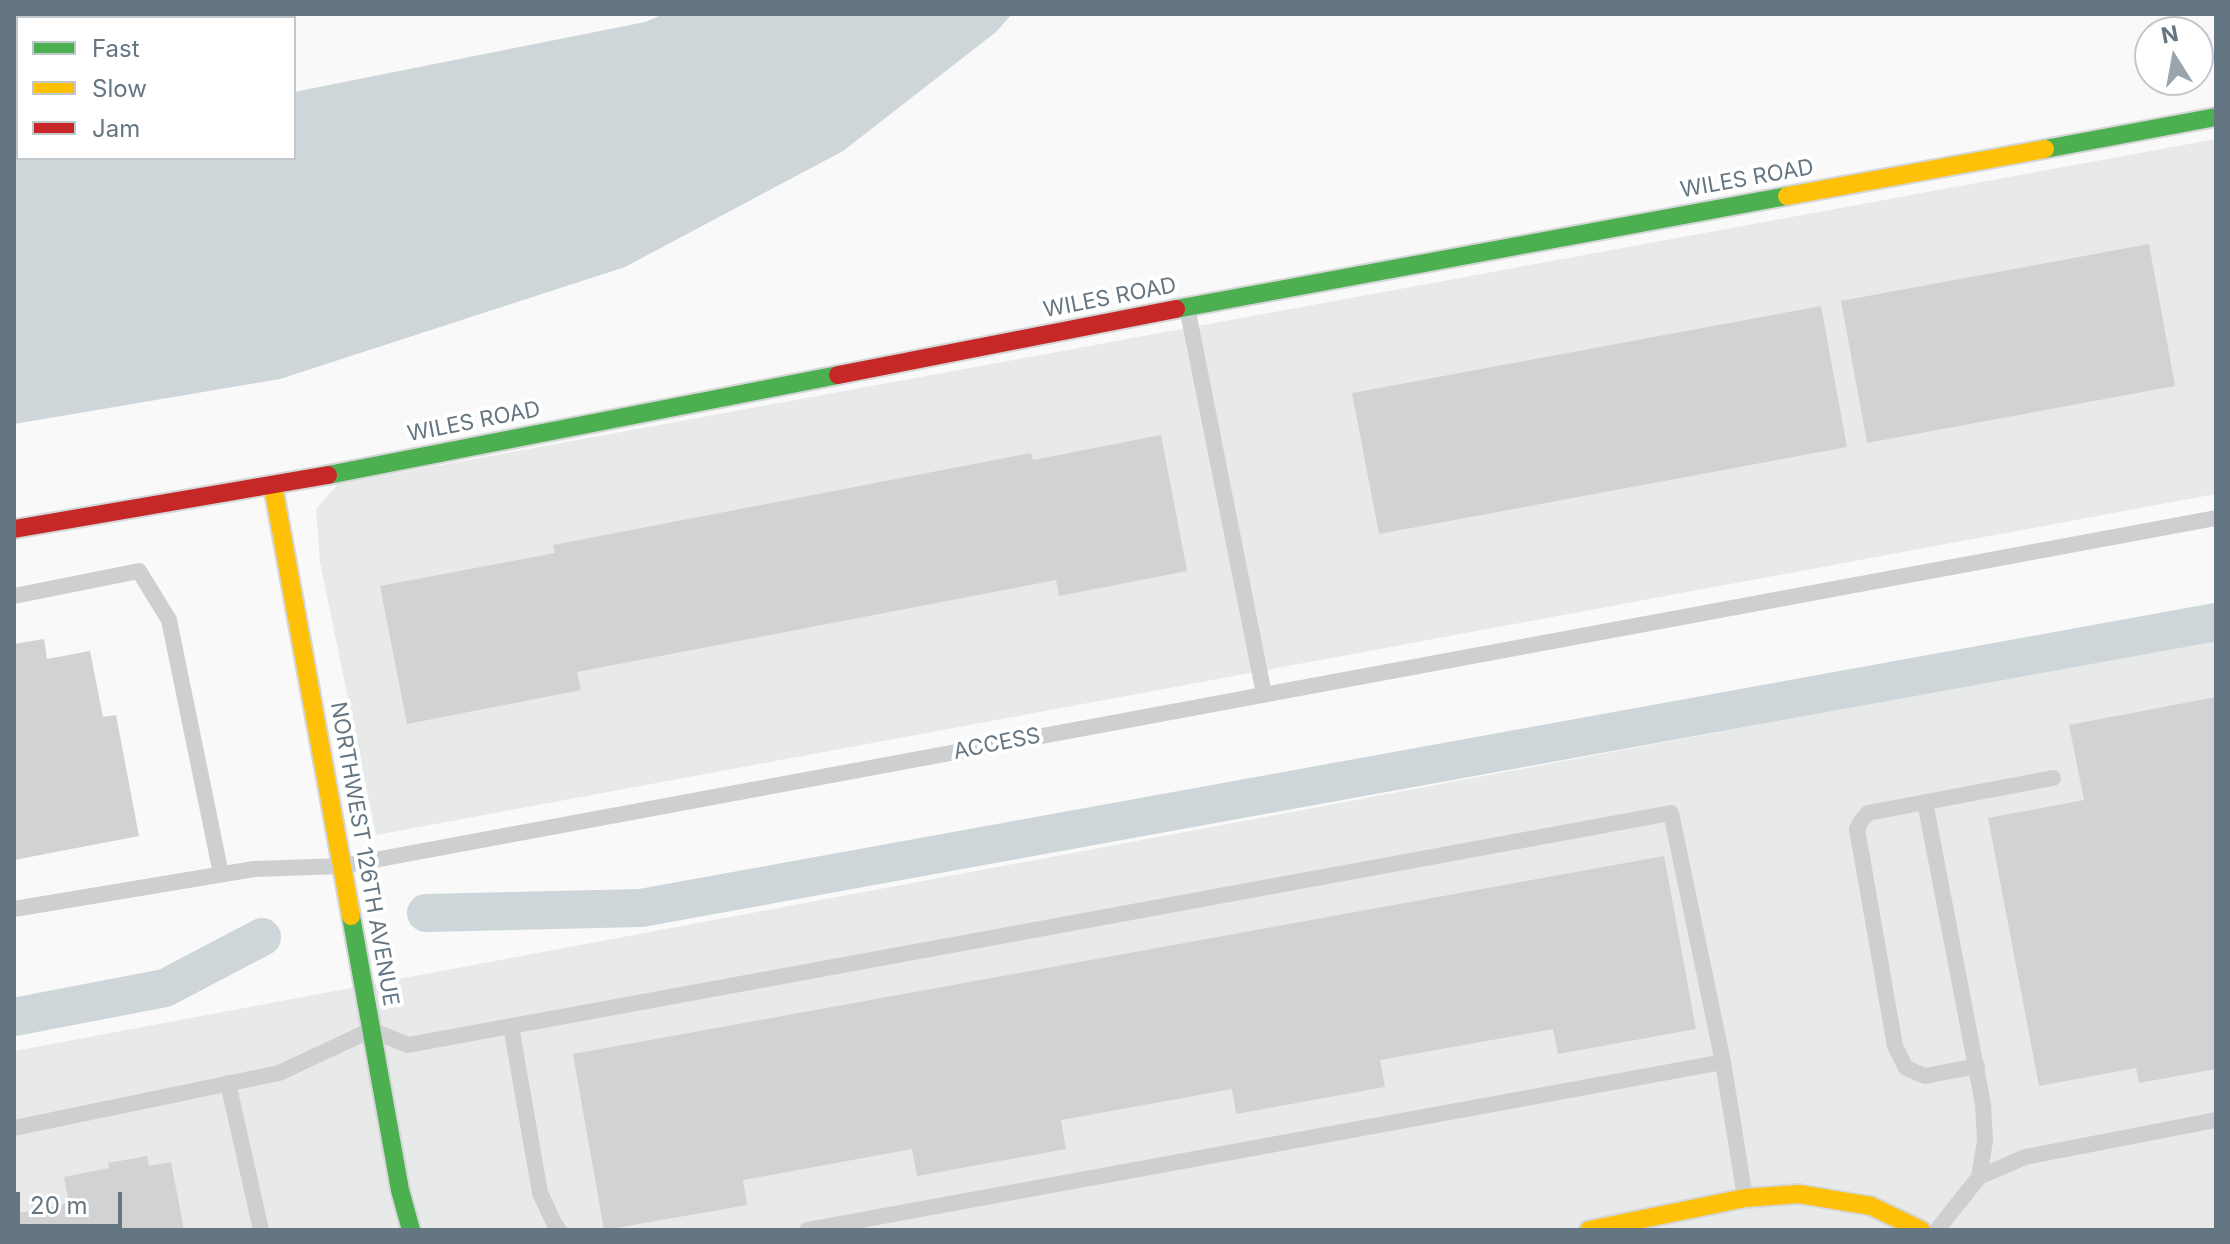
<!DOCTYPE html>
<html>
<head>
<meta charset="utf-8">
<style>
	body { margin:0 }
	#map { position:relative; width:2230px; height:1244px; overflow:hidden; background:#f9f9f9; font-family:Inter,sans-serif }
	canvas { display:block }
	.frame { position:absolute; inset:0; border:16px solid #657683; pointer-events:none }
	.legend { position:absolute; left:16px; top:16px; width:280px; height:144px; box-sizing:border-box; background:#fff; border:2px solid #c1c8cd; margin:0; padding:10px 14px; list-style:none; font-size:24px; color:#657683 }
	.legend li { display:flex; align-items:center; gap:16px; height:40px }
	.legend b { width:40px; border:2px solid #c1c8cd }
	.north { position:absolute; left:2134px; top:16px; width:80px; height:80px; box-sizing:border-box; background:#fff; border:2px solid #c1c8cd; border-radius:50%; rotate:349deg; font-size:22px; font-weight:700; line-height:32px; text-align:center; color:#657683 }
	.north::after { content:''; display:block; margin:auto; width:28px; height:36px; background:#99a4ac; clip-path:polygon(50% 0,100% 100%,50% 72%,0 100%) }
	.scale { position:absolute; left:16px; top:1192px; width:106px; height:36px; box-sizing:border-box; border:4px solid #657683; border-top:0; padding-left:10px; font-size:24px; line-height:28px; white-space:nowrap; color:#657683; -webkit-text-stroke:6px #fff; paint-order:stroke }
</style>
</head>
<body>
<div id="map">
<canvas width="2230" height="1244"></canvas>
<div class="frame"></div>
<ul class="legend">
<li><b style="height:10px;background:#4caf50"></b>Fast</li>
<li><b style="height:10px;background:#ffc107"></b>Slow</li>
<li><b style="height:10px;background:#c62828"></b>Jam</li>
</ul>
<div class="north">N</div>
<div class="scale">20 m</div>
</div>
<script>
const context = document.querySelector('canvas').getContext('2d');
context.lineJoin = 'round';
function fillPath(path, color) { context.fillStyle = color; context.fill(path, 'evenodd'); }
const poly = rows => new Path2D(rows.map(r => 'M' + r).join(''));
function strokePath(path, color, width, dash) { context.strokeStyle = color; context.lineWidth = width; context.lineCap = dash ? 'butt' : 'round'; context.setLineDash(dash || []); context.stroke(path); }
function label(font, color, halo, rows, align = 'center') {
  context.font = font + ' Inter,sans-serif'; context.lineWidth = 8; context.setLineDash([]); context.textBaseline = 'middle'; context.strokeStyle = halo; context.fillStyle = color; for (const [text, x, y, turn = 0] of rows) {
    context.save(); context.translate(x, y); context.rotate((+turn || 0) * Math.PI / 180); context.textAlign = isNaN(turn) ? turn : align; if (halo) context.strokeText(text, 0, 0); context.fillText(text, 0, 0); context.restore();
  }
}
fillPath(poly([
	[2216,139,2216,494,376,835,320,562,316,509,338,484],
	[2216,639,2216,1230,14,1230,14,1051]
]), '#e8e9e9');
fillPath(poly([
	[14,14,88,14,88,18,18,18,18,158,294,158,294,92,645,22,664,14,1012,14,996,32,843,151,625,267,280,379,14,424]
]), '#ced6d9');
strokePath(poly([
	[426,913,641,908,2216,622],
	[14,1017,165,988,262,937]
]), '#ced6d9', 38);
fillPath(poly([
	[2149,244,2175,386,1867,443,1841,301],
	[1821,306,1847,447,1379,534,1352,393],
	[1161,435,1187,571,1059,596,1056,580,577,672,581,690,407,724,380,586,555,553,553,545,704,516,1031,453,1033,460],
	[44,639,47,659,90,651,103,717,116,715,139,836,14,860,14,644],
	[2216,697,2216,1069,2139,1083,2136,1068,2039,1086,1988,818,2084,800,2069,725],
	[1664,856,1696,1029,1558,1054,1553,1029,1380,1060,1385,1087,1236,1114,1232,1089,1061,1120,1066,1149,917,1176,912,1149,743,1180,747,1205,604,1230,573,1054],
	[147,1156,149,1166,171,1162,184,1230,14,1230,14,1214,69,1203,64,1177,109,1168,108,1163]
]), '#d0d2d3');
const fast = poly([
	[2045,149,2216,117],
	[1176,309,1787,196],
	[328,475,838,375],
	[351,916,400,1190,411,1230]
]);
const slow = poly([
	[1787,196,2045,149],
	[273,486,351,916],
	[1589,1230,1745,1198,1799,1194,1871,1206,1921,1230]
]);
const jam = poly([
	[838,375,1176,309],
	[14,529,328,475]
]);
strokePath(fast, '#d5d6d7', 22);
strokePath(slow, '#d5d6d7', 22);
strokePath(jam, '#d5d6d7', 22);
strokePath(poly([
	[1187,307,1264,694],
	[14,596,139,571,169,620,221,874],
	[1925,802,1983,1104,1985,1141,1979,1177],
	[14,909,254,869,342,866,2216,518],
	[511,1026,540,1193,555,1225,559,1230],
	[1977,1066,1925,1076,1906,1068,1895,1046,1857,829,1861,821,1868,813,2053,778],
	[228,1083,261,1230],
	[14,1128,279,1073,371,1030,408,1045,1671,813,1723,1062,1745,1197],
	[807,1230,1723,1062],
	[1937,1230,1979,1177,2025,1157,2216,1120]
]), '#cecfd0', 16);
strokePath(fast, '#4caf50', 18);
strokePath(slow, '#ffc107', 18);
strokePath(jam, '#c62828', 18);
label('22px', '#657683', '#fff', [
	["WILES ROAD",1747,179,-10],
	["WILES ROAD",1110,298,-11],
	["WILES ROAD",474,422,-11],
	["ACCESS",997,744,-11],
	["NORTHWEST 126TH AVENUE",364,854,80]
]);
</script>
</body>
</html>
